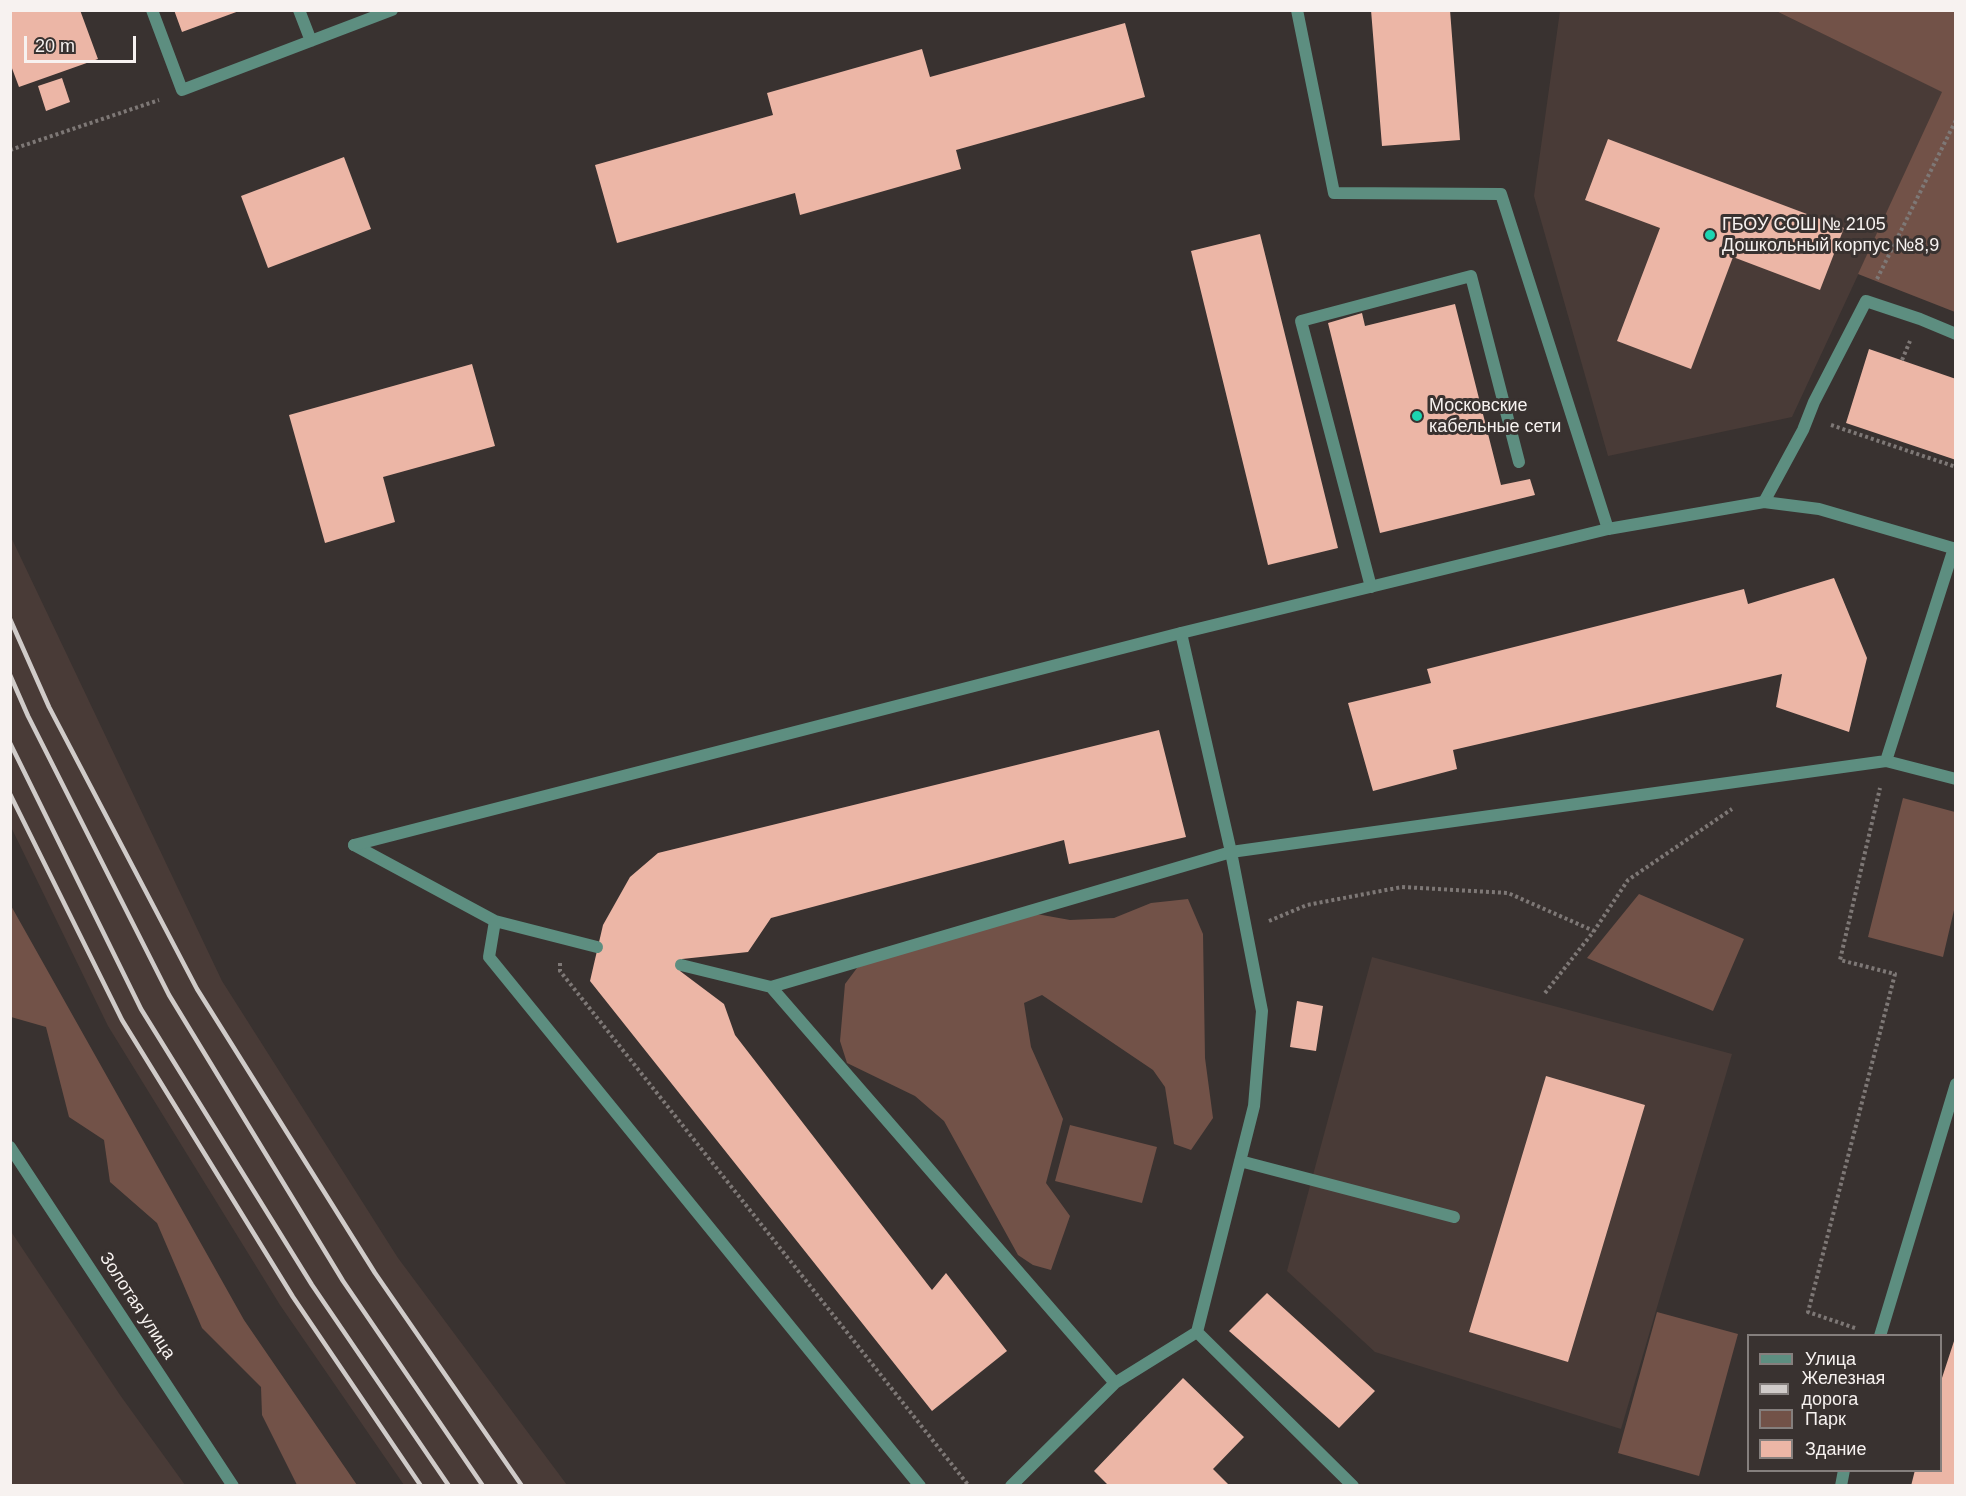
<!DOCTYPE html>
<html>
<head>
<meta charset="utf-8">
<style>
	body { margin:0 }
	#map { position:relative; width:1966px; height:1496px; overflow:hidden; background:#393230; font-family:Helvetica,sans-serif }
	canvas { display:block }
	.frame { position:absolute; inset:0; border:12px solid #f7f2f0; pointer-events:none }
	.legend { position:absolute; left:1747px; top:1334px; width:195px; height:138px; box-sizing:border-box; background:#393230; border:2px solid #857f7d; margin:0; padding:8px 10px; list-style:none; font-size:18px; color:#f7f2f0 }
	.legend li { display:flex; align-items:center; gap:12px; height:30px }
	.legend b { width:30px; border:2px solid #857f7d }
	.scale { position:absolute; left:24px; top:36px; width:112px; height:27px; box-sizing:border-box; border:3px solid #f7f2f0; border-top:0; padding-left:8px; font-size:18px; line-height:21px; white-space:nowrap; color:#f7f2f0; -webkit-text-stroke:4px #393230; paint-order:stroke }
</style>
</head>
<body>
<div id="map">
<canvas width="1966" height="1496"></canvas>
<div class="frame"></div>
<ul class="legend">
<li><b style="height:8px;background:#5d8e80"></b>Улица</li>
<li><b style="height:8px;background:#d0cbc9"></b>Железная дорога</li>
<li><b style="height:16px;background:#725248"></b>Парк</li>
<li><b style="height:16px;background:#ecb6a6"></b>Здание</li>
</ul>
<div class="scale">20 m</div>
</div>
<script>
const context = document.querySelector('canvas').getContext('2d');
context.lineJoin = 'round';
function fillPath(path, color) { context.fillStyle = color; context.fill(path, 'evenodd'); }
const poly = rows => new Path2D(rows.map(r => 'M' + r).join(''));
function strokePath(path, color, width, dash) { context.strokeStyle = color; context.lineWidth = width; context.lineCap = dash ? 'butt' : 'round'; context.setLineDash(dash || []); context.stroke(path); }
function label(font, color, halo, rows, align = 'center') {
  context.font = font + ' Helvetica,sans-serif'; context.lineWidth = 6; context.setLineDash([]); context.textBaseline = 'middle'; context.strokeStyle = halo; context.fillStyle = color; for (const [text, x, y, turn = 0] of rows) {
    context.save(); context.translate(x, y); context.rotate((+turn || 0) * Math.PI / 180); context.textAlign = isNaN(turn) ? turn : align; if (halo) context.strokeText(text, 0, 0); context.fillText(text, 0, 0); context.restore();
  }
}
fillPath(poly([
	[1560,11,1776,11,1943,92,1792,417,1608,456,1534,196],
	[10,535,222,981,398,1258,567,1485,404,1485,280,1305,108,1026,11,827],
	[1372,957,1732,1054,1621,1429,1375,1352,1287,1271],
	[10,1230,120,1395,185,1485,11,1485]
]), '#493b37');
fillPath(poly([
	[1776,11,1955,11,1955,312,1858,274,1942,92],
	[1903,798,1955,812,1955,906,1943,957,1868,937],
	[1639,894,1744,939,1713,1011,1587,958],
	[1188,899,1203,934,1205,1058,1213,1118,1191,1150,1174,1144,1165,1087,1153,1070,1042,995,1024,1003,1031,1047,1063,1119,1046,1183,1070,1216,1051,1270,1033,1265,1018,1255,944,1121,915,1096,847,1063,840,1041,845,984,857,968,892,950,1031,913,1070,920,1114,918,1151,903],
	[10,904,244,1320,357,1485,297,1485,262,1415,261,1387,202,1328,157,1223,110,1182,104,1140,69,1117,46,1027,11,1017],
	[1070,1125,1157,1147,1142,1203,1055,1181],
	[1657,1312,1738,1334,1699,1476,1618,1453]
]), '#725248');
fillPath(poly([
	[10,10,80,10,98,59,19,87,10,63],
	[174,10,239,10,239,11,182,32],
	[1371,10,1450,10,1460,140,1382,146],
	[1125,23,1145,97,956,150,961,169,800,215,795,193,617,243,595,165,773,115,767,93,922,49,930,77],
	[62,78,70,102,46,111,38,86],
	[1608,139,1844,228,1820,290,1733,257,1691,369,1617,341,1660,228,1585,200],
	[344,157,371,229,268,268,241,196],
	[1260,234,1338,548,1268,565,1191,251],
	[1455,304,1501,485,1530,479,1535,495,1380,533,1328,323,1362,313,1365,326],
	[1869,349,1956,379,1956,460,1846,423],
	[472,364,495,446,383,477,395,522,325,543,289,415],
	[1834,578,1867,658,1849,732,1776,707,1782,674,1453,750,1457,769,1373,791,1348,703,1431,683,1427,669,1744,589,1748,604],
	[1159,730,1186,837,1069,864,1064,840,771,918,748,952,682,959,680,971,724,1004,735,1035,932,1290,946,1273,1007,1351,932,1411,590,981,603,925,630,877,658,853],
	[1297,1001,1323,1006,1316,1051,1290,1047],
	[1546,1076,1645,1105,1568,1362,1469,1332],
	[1267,1293,1375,1391,1339,1428,1229,1331],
	[1956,1335,1956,1486,1911,1486,1915,1470,1940,1470,1940,1384],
	[1183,1378,1244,1437,1213,1469,1230,1486,1109,1486,1094,1471]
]), '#ecb6a6');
strokePath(poly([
	[10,150,159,100],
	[1877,279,1956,120],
	[1902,360,1910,341],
	[1831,425,1956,467],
	[1269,921,1307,905,1402,887,1508,893,1594,931],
	[560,963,560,971,969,1486],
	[1545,993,1594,931,1628,880,1732,809],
	[1855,1328,1808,1312,1895,974,1840,960,1880,788]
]), '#7e7876', 4, [3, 3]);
strokePath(poly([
	[152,10,182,90,392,10],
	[299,10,311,41],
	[1297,10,1334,193,1501,194,1608,529],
	[1764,502,1803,430,1814,402,1866,301,1920,319,1956,334],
	[1954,548,1886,761,1956,779],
	[1371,587,1301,321,1471,276,1519,462],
	[354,845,495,921,597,947],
	[495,921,489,957,920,1486],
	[681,965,771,987,1231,852,1886,761],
	[771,987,1115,1383],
	[1240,1161,1454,1217],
	[1197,1332,1353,1486],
	[1880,1336,1956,1084],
	[1011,1486,1115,1383,1197,1332,1254,1106,1262,1011,1231,852,1181,633],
	[1841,1486,1844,1470]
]), '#5d8e80', 12);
strokePath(poly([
	[354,845,1181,633,1608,529,1764,502,1819,509,1956,549],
	[10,1147,233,1486]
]), '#5d8e80', 12);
strokePath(poly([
	[10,619,49,707,197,989,375,1273,522,1486],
	[10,675,28,716,169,995,343,1281,483,1486],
	[10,743,141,1009,312,1285,449,1486],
	[10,794,122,1020,293,1297,421,1486]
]), '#d0cbc9', 4.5);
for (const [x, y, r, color] of [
	[1710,235,6,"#1cd5b1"],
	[1417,416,6,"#1cd5b1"]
]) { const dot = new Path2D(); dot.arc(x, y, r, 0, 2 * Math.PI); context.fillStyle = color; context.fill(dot); strokePath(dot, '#393230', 2); }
label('18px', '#f7f2f0', '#393230', [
	["ГБОУ СОШ № 2105",1722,225],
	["Дошкольный корпус №8,9",1722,246],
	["Московские",1429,406],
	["кабельные сети",1429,427]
], 'left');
label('18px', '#f7f2f0', '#393230', [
	["Золотая улица",137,1306,57]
]);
</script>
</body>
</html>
